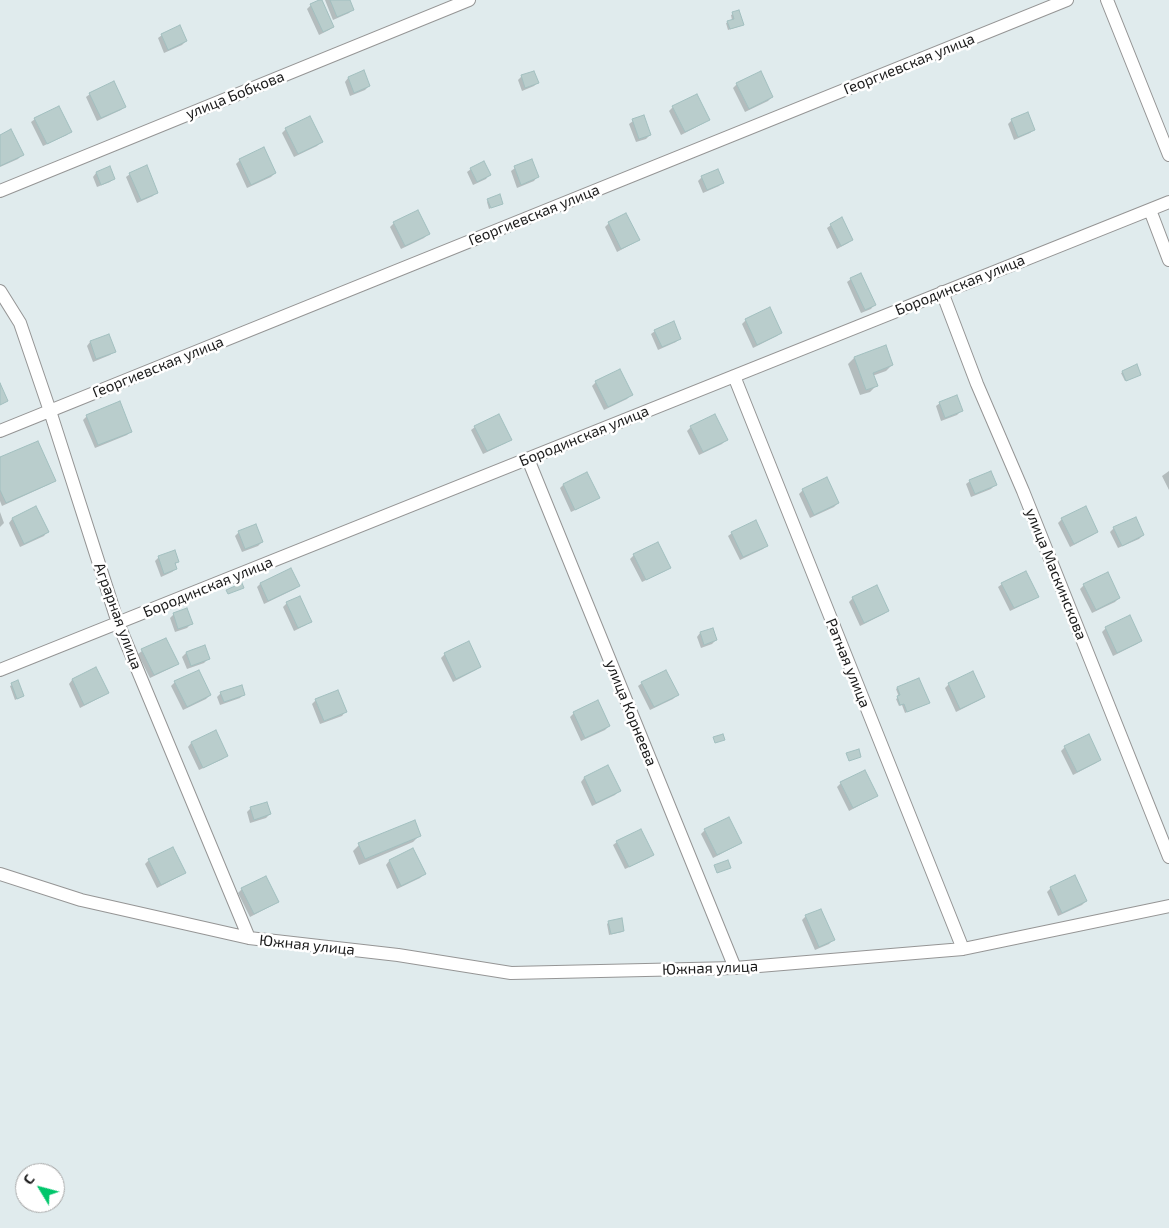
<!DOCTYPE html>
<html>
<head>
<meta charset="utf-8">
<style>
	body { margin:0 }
	#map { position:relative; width:1169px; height:1228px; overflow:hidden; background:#e0ebed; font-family:"Exo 2",sans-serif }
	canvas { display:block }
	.north { position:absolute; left:15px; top:1163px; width:50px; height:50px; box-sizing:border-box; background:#fff; border:1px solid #a4a4a4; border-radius:50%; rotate:307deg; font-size:14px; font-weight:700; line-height:20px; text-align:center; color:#1b1b1b }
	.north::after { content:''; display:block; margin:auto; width:18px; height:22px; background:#00c66b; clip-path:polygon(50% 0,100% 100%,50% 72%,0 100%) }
</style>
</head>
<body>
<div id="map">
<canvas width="1169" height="1228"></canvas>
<div class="north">С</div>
</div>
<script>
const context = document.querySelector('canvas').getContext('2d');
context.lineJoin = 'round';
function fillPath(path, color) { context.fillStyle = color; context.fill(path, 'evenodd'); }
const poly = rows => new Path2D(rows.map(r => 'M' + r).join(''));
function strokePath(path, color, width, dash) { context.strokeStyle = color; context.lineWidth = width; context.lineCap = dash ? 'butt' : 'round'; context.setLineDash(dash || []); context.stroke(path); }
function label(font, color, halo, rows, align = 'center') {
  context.font = font + ' "Exo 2",sans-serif'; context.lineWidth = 5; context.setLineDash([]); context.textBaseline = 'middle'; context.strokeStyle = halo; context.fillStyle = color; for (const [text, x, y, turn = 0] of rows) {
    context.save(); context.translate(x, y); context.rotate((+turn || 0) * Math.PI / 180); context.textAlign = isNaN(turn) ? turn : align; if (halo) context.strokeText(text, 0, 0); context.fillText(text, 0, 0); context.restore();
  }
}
fillPath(poly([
	[325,0,349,0,353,9,349,13,333,20],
	[311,5,333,27,329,30,319,35,307,9],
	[738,12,741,26,728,30,726,23,732,20,731,15],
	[162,35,186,41,182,45,164,53,158,38],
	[363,72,369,86,365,90,350,96,345,82,348,78],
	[522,76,537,83,534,86,522,91,518,80],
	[737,84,772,97,768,101,745,112,733,88],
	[90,94,125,106,121,110,97,121,86,97],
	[673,107,708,120,704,123,681,135,669,111],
	[1027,114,1034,130,1030,133,1014,140,1008,124,1011,121],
	[35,119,70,131,67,135,43,146,31,122],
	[633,121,650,135,646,139,636,142,629,124],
	[286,129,321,142,317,146,294,157,282,133],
	[0,136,22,155,18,159,0,167],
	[240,160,275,173,271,177,247,188,236,164],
	[109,167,114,178,110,182,97,187,93,177,96,173],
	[515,168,537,177,534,181,517,188,511,171],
	[471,169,489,175,486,179,473,185,467,172],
	[130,174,156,192,153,196,137,203,126,177],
	[702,177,723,182,719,186,703,193,698,181],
	[488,200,502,203,489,209,487,202],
	[625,215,638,240,634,243,617,252,605,227,609,223],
	[394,223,428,234,424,238,401,249,390,227],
	[831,225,852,239,848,243,837,249,827,228],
	[851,279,874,305,871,309,861,313,847,282],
	[746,320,780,333,777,336,753,348,742,324],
	[655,331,680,338,676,342,658,350,651,334],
	[90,342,114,352,110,355,93,362,87,346],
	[885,347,892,365,886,371,872,376,876,386,870,392,860,395,848,364,854,358],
	[1123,372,1138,376,1125,381,1121,373],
	[596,382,631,395,627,399,604,410,592,386],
	[940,403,961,411,957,415,941,421,936,406],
	[87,416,131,431,127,435,95,448,83,420],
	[475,427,510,439,506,443,483,454,471,430],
	[691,427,726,440,722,444,699,455,687,431],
	[0,459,54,480,50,484,2,506,0,501],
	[1169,471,1169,490,1162,476],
	[587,474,598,497,594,501,571,512,560,488,563,485],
	[970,481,995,485,991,489,971,497,966,484],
	[803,490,838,503,834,507,810,518,799,494],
	[36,508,47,532,44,536,20,547,9,523,12,519],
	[0,512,4,523,0,527],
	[1062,519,1097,532,1093,535,1070,547,1058,523],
	[1114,528,1143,535,1139,539,1118,548,1110,532],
	[239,532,262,542,258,546,242,552,235,536],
	[732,533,767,545,763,549,740,560,728,536],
	[634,555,669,567,665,571,642,582,630,559],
	[159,557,178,562,174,565,176,569,172,572,161,577,155,561],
	[260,584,298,586,295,589,264,604,257,587],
	[1002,584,1037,596,1033,600,1010,611,998,587],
	[1084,585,1119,598,1115,602,1092,613,1080,589],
	[853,598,888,611,884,614,860,626,849,602],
	[287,603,310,621,306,625,294,631,283,607],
	[174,614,191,624,187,628,175,632,170,618],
	[1106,628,1141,641,1137,644,1113,656,1102,632],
	[712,629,716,640,712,644,701,648,697,637,700,633],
	[204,647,208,659,204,663,187,669,182,657,186,653],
	[142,651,177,663,173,667,150,678,138,654],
	[445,654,480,666,476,670,453,682,441,658],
	[96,669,107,693,103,696,80,708,69,684,72,680],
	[18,682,23,696,15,700,10,686],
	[175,682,210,695,206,699,183,710,171,686],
	[642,683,677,695,673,699,650,710,638,686],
	[949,684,984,697,980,700,956,712,945,688],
	[897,688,927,704,905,713,902,705,899,706,896,699,899,697,896,689],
	[221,693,244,694,240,698,220,705,217,697],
	[316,700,345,712,342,716,320,724,312,704],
	[597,702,609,726,605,730,581,741,570,717,574,713],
	[191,743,226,755,223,759,199,770,188,747],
	[1065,747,1100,760,1096,763,1073,775,1061,751],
	[608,767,619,791,615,795,592,806,581,782,584,778],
	[841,783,876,796,872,799,849,811,837,787],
	[251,808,270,814,266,818,250,823,247,812],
	[705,830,740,843,736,846,713,858,701,834],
	[419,836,413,842,359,865,353,851,359,845],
	[617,842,652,854,649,858,625,869,613,845],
	[413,850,424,874,420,878,397,889,386,865,389,861],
	[149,860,184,873,180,876,157,888,145,864],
	[1051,888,1086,901,1082,905,1058,916,1047,892],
	[242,889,277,902,273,905,250,917,238,893],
	[806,916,833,940,829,944,815,950,802,920],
	[609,922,623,931,622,932,609,935,607,924]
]), '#0003');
const building = poly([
	[319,0,322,0,334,27,323,32,310,4,319,0],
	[330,0,350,0,354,10,337,17,330,0],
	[739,10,744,25,730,29,727,21,734,19,732,12,739,10],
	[180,25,187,41,168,50,161,34,180,25],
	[364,70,370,86,354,93,348,77,364,70],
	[534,71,539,83,525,88,521,75,534,71],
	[761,71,773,97,749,109,736,83,761,71],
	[114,81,126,107,101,118,89,93,114,81],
	[697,94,710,120,685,132,672,106,697,94],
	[59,106,72,132,47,144,34,118,59,106],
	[1028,112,1035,130,1018,137,1011,119,1028,112],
	[644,115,651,135,639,139,632,119,644,115],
	[310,116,323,142,298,154,285,128,310,116],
	[11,129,24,155,0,166,0,135,11,129],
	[264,147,276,173,251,185,239,159,264,147],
	[532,159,539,177,521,185,514,166,532,159],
	[484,161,491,175,477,182,470,168,484,161],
	[147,165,158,193,141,200,129,173,147,165],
	[110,166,115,179,101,185,96,172,110,166],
	[718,169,724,183,707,190,701,176,718,169],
	[500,194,503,204,491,208,487,199,500,194],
	[418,210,430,234,405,246,393,222,418,210],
	[626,213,640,240,621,249,608,222,626,213],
	[842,217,853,240,841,246,830,224,842,217],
	[861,273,876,305,865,310,850,278,861,273],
	[770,307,782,333,757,345,745,319,770,307],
	[674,321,681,339,662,347,654,330,674,321],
	[109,334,116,352,96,359,90,341,109,334],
	[886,345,893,365,873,373,878,386,866,390,854,357,886,345],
	[1137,364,1141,375,1126,381,1122,371,1137,364],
	[620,369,633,395,608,407,595,381,620,369],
	[0,383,8,401,0,405,0,383],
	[957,395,963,411,945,418,939,402,957,395],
	[120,401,132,432,98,445,86,415,120,401],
	[499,414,512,440,487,451,474,426,499,414],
	[715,414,728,440,703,452,690,426,715,414],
	[38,441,56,481,6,503,0,490,0,457,38,441],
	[991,471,997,485,975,494,969,480,991,471],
	[587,472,600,498,575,510,563,484,587,472],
	[827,477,839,503,814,515,802,489,827,477],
	[36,506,49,532,24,544,12,518,36,506],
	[1086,506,1098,532,1074,544,1061,518,1086,506],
	[1136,517,1144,535,1122,546,1113,527,1136,517],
	[756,520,768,546,743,557,731,532,756,520],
	[256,524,263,542,245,549,238,531,256,524],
	[658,542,671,568,646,580,633,554,658,542],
	[175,550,179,562,175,563,177,569,164,574,158,556,175,550],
	[291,568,300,586,268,601,260,583,291,568],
	[1026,571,1039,597,1014,608,1001,583,1026,571],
	[1108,572,1120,598,1096,610,1083,584,1108,572],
	[242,583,244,588,228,594,226,590,242,583],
	[877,585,889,611,864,623,852,597,877,585],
	[300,596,312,622,298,628,286,602,300,596],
	[187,608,193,624,178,629,173,613,187,608],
	[1130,615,1142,641,1117,653,1105,627,1130,615],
	[713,628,717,640,704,645,700,632,713,628],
	[166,638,179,664,154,675,141,649,166,638],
	[469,641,481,667,456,679,444,653,469,641],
	[205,645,210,659,191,666,186,652,205,645],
	[96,667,109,693,84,705,72,679,96,667],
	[199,670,211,695,187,707,174,681,199,670],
	[666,670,679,695,654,707,641,682,666,670],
	[973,671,985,697,960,709,948,683,973,671],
	[919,678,930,703,907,712,904,704,900,705,897,696,900,695,897,687,919,678],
	[18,680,24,696,17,699,11,683,18,680],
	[242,685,245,695,224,702,220,692,242,685],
	[338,690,347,712,324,721,315,699,338,690],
	[598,700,610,726,585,738,573,712,598,700],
	[216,730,228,756,203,768,191,742,216,730],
	[723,734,725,740,715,743,713,737,723,734],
	[1089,734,1101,760,1077,772,1064,746,1089,734],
	[859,749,861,757,849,761,846,753,859,749],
	[608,765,621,791,596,803,584,777,608,765],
	[865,770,878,796,853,808,840,782,865,770],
	[267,802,271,814,254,820,250,807,267,802],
	[729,817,742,843,717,855,704,829,729,817],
	[415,820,421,836,365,859,358,843,415,820],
	[641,829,654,855,629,867,616,841,641,829],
	[173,847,186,873,161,885,148,859,173,847],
	[413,848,426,874,401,886,389,860,413,848],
	[728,860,731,868,717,873,714,865,728,860],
	[1075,875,1087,901,1062,913,1050,887,1075,875],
	[266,876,279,902,254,914,241,888,266,876],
	[821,909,835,940,819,947,805,915,821,909],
	[622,918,624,931,611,934,608,921,622,918]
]);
fillPath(building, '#b9cdcc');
strokePath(building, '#a2bfbf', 1);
const street = poly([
	[1107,0,1169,155],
	[0,191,469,0],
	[1150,210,1169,260],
	[0,291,20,323,50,411,118,623,249,938],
	[942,292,977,384,1023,491,1169,857],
	[734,376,963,949],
	[0,431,1067,0],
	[528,459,735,968],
	[0,670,1169,202],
	[0,874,81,900,249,938,398,955,511,973,735,968,963,949,1169,906]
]);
strokePath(street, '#959595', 14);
strokePath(street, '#fff', 12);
label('15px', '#1b1b1b', '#fff', [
	["Георгиевская улица",909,64,-22],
	["улица Бобкова",235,95,-22],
	["Георгиевская улица",534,215,-22],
	["Бородинская улица",960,285,-22],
	["Георгиевская улица",158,367,-22],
	["Бородинская улица",584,436,-22],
	["улица Маскинскова",1056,574,68],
	["Бородинская улица",208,587,-22],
	["Аграрная улица",118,616,70],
	["Ратная улица",848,663,68],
	["улица Корнеева",631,713,68],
	["Южная улица",307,945,6],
	["Южная улица",710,968,-2]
]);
</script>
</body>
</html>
